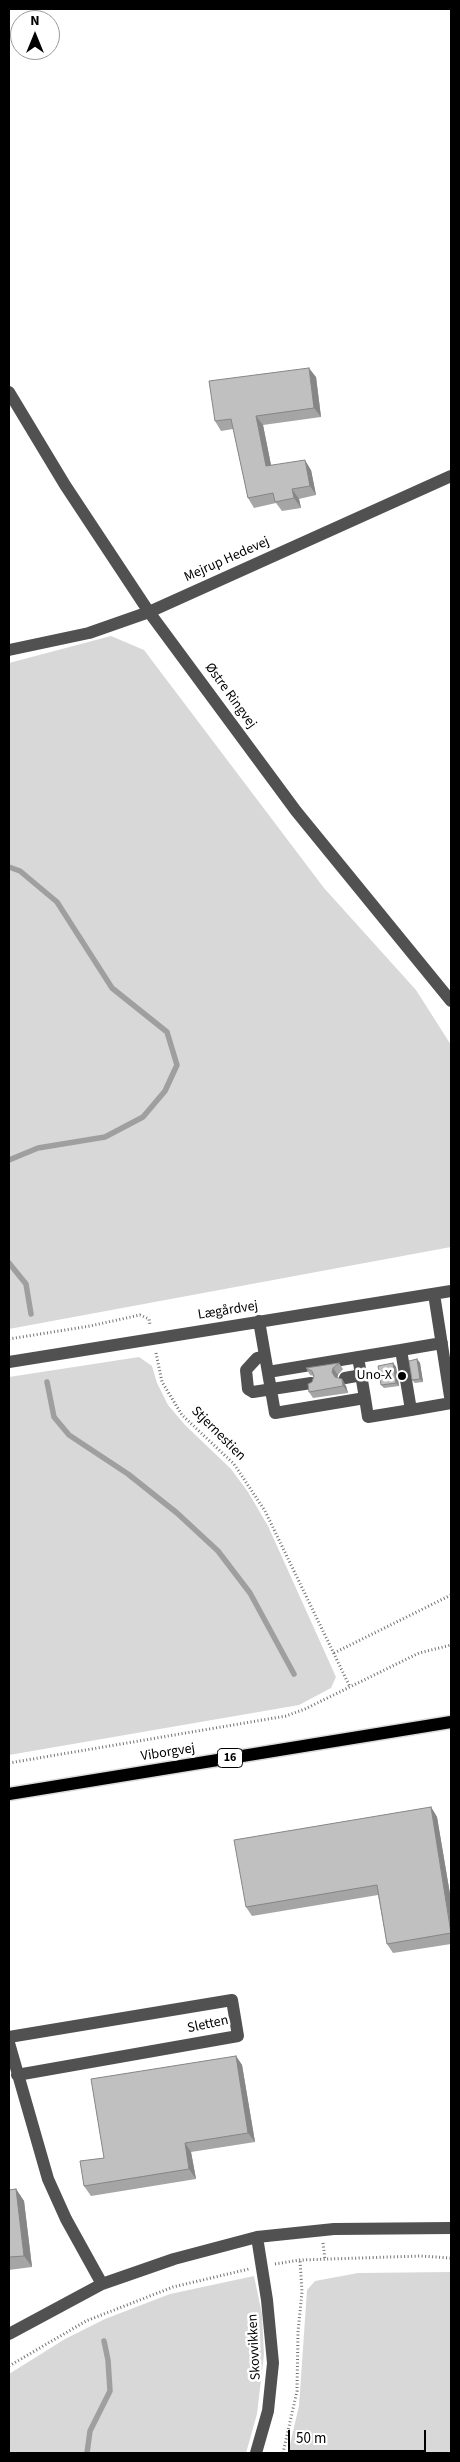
<!DOCTYPE html>
<html>
<head>
<meta charset="utf-8">
<style>
	body { margin:0 }
	#map { position:relative; width:460px; height:2462px; overflow:hidden; background:#fff; font-family:"Source Sans 3",sans-serif }
	canvas { display:block }
	.frame { position:absolute; inset:0; border:10px solid #000; pointer-events:none }
	.north { position:absolute; left:10px; top:10px; width:50px; height:50px; box-sizing:border-box; background:#fff; border:1px solid #999; border-radius:50%; rotate:0deg; font-size:14px; font-weight:700; line-height:20px; text-align:center; color:#000 }
	.north::after { content:''; display:block; margin:auto; width:18px; height:22px; background:#000; clip-path:polygon(50% 0,100% 100%,50% 72%,0 100%) }
	.scale { position:absolute; left:288px; top:2430px; width:138px; height:22px; box-sizing:border-box; border:2px solid #000; border-top:0; padding-left:6px; font-size:15px; line-height:18px; white-space:nowrap; color:#000; -webkit-text-stroke:4px #fff; paint-order:stroke }
</style>
</head>
<body>
<div id="map">
<canvas width="460" height="2462"></canvas>
<div class="frame"></div>
<div class="north">N</div>
<div class="scale">50 m</div>
</div>
<script>
const context = document.querySelector('canvas').getContext('2d');
context.lineJoin = 'round';
function fillPath(path, color) { context.fillStyle = color; context.fill(path, 'evenodd'); }
const poly = rows => new Path2D(rows.map(r => 'M' + r).join(''));
function strokePath(path, color, width, dash) { context.strokeStyle = color; context.lineWidth = width; context.lineCap = dash ? 'butt' : 'round'; context.setLineDash(dash || []); context.stroke(path); }
function label(font, color, halo, rows, align = 'center') {
  context.font = font + ' "Source Sans 3",sans-serif'; context.lineWidth = 5; context.setLineDash([]); context.textBaseline = 'middle'; context.strokeStyle = halo; context.fillStyle = color; for (const [text, x, y, turn = 0] of rows) {
    context.save(); context.translate(x, y); context.rotate((+turn || 0) * Math.PI / 180); context.textAlign = isNaN(turn) ? turn : align; if (halo) context.strokeText(text, 0, 0); context.fillText(text, 0, 0); context.restore();
  }
}
fillPath(poly([
	[111,636,144,650,324,888,416,990,451,1045,451,1247,9,1329,9,663],
	[139,1357,152,1366,157,1383,168,1405,185,1425,231,1469,248,1492,268,1526,336,1677,331,1688,299,1705,9,1755,9,1377],
	[451,2272,451,2453,288,2453,299,2406,307,2290,315,2281,358,2273],
	[254,2276,262,2314,264,2354,257,2414,246,2453,9,2453,9,2374,65,2339,105,2319,170,2294]
]), '#d8d8d8');
strokePath(poly([
	[9,867,20,871,57,902,112,988,167,1032,177,1065,165,1091,143,1117,105,1137,38,1148,9,1160],
	[9,1263,26,1284,31,1314],
	[47,1382,54,1417,69,1435,128,1474,177,1513,218,1551,250,1593,294,1674],
	[87,2453,90,2431,110,2391,108,2360,104,2341]
]), '#9f9f9f', 5.5);
const major = poly([
	[9,1794,451,1722]
]);
strokePath(major, '#dbdbdb', 15);
strokePath(poly([
	[9,1339,90,1326,140,1315,149,1319,150,1325],
	[156,1353,162,1382,182,1415,234,1464,265,1511,350,1687],
	[334,1653,451,1595],
	[9,1763,286,1716,305,1709,419,1653,451,1645],
	[323,2243,325,2260],
	[275,2264,300,2260,420,2256,451,2258],
	[9,2366,86,2321,173,2287,249,2269],
	[283,2453,297,2391,298,2332,302,2292,300,2260]
]), '#737373', 3, [1, 2.5]);
strokePath(poly([
	[9,392,65,485,149,612,296,811,451,1001],
	[9,650,89,633,149,612,451,476],
	[434,1294,451,1403],
	[259,1321,275,1413,365,1398,358,1357],
	[401,1350,442,1343],
	[265,1356,257,1358,246,1370,248,1389,253,1392,311,1383],
	[9,1362,451,1291],
	[268,1372,401,1350,411,1410,368,1417,365,1398],
	[345,1378,362,1375],
	[411,1410,451,1403],
	[9,2037,232,2000,238,2036,17,2075],
	[9,2043,48,2179,66,2219,102,2284],
	[9,2334,102,2284,174,2259,257,2237,334,2229,451,2228],
	[256,2453,268,2411,273,2363,267,2300,257,2237]
]), '#515151', 12);
strokePath(major, '#000', 12);
fillPath(poly([
	[316,377,321,417,263,425,271,465,311,470,316,495,299,499,301,508,282,511,276,503,254,508,248,498,233,429,221,431,215,421],
	[417,1359,420,1363,423,1382,415,1383,412,1380],
	[339,1363,343,1369,338,1375,337,1378,342,1379,346,1386,348,1393,313,1398,309,1392,314,1376,310,1375,306,1368],
	[393,1363,396,1367,399,1386,384,1388,381,1385],
	[431,1807,437,1817,451,1900,451,1944,393,1953,387,1944,378,1895,252,1916,246,1907],
	[236,2056,242,2065,255,2142,191,2152,196,2179,91,2196,84,2186,104,2158],
	[16,2189,24,2201,32,2267,9,2270,9,2190]
]), '#a5a5a5');
fillPath(poly([
	[309,368,316,377,321,417,314,408],
	[256,416,263,425,273,475,266,466],
	[305,460,311,470,316,495,310,486],
	[292,489,299,499,301,508,294,498],
	[417,1359,420,1363,423,1382,420,1379],
	[393,1363,396,1367,399,1386,396,1383],
	[333,1368,338,1375,337,1379,335,1377,332,1372],
	[342,1379,346,1386,348,1393,343,1386],
	[431,1807,437,1817,451,1900,451,1930],
	[236,2056,242,2065,255,2142,248,2133],
	[185,2143,191,2152,196,2179,189,2169],
	[16,2189,24,2201,32,2267,24,2256]
]), '#868686');
const building = poly([
	[309,368,314,408,256,416,266,466,305,460,310,486,292,489,294,498,275,502,273,493,248,498,231,419,215,421,209,381,309,368],
	[417,1359,420,1379,412,1380,409,1361,417,1359],
	[339,1363,333,1368,332,1372,335,1377,342,1379,343,1386,309,1392,308,1384,312,1382,314,1376,312,1371,306,1368,339,1363],
	[393,1363,396,1383,381,1385,378,1366,393,1363],
	[431,1807,451,1933,387,1944,377,1885,246,1907,234,1840,431,1807],
	[236,2056,248,2133,185,2143,189,2169,84,2186,80,2161,104,2158,91,2079,236,2056],
	[16,2189,24,2256,9,2257,9,2190,16,2189]
]);
fillPath(building, '#c0c0c0');
strokePath(building, '#868686', 1);
for (const [x, y, r, color] of [
	[402,1376,5,"#000"]
]) { const dot = new Path2D(); dot.arc(x, y, r, 0, 2 * Math.PI); context.fillStyle = color; context.fill(dot); strokePath(dot, '#fff', 2); }
for (const [x, y, w] of [
	[230,1758,25]
]) { const box = new Path2D(); box.roundRect(x - w / 2, y - 9.5, w, 19, 4); context.fillStyle = '#fff'; context.fill(box); strokePath(box, '#000', 1); }
label('bold 12px', '#000', null, [
	["16",230,1758]
]);
label('14px', '#000', '#fff', [
	["Mejrup Hedevej",227,560,-24],
	["Østre Ringvej",230,696,54],
	["Lægårdvej",228,1311,-9],
	["Stjernestien",218,1434,45],
	["Viborgvej",168,1753,-9],
	["Sletten",208,2025,-12],
	["Skovvikken",255,2347,-93]
]);
label('14px', '#000', '#fff', [
	["Uno-X",392,1376]
], 'right');
</script>
</body>
</html>
